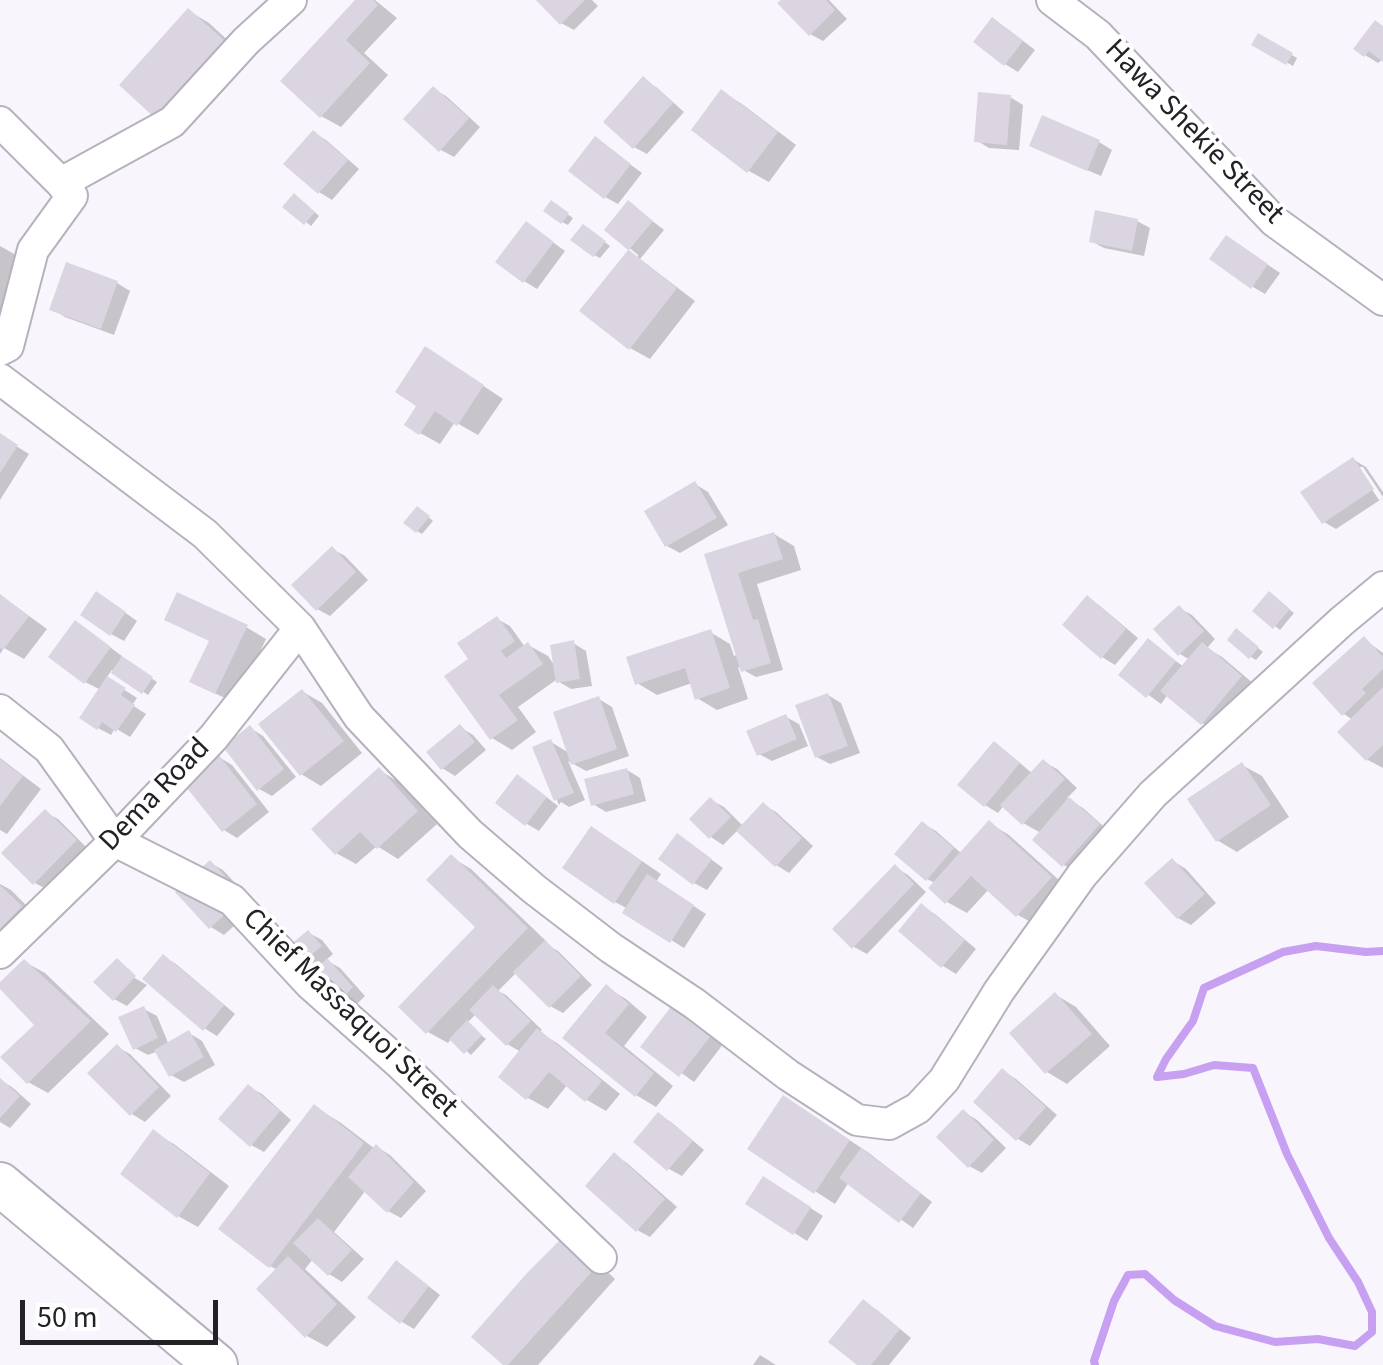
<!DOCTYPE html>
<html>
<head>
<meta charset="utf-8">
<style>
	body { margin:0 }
	#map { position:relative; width:1383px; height:1365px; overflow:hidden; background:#f9f5fd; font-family:"Source Sans 3",sans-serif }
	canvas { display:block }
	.scale { position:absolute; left:20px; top:1300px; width:198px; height:45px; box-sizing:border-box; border:5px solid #232126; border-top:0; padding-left:12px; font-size:30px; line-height:35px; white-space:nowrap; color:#232126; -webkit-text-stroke:8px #fff; paint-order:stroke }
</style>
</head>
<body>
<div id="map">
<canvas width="1383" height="1365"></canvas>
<div class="scale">50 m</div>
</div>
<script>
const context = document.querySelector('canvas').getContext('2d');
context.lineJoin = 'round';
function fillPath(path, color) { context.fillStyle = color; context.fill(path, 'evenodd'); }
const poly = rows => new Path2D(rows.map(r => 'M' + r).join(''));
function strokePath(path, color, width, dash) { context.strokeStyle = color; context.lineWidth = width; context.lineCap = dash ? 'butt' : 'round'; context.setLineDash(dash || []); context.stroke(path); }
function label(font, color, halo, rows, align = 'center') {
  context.font = font + ' "Source Sans 3",sans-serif'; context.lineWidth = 8; context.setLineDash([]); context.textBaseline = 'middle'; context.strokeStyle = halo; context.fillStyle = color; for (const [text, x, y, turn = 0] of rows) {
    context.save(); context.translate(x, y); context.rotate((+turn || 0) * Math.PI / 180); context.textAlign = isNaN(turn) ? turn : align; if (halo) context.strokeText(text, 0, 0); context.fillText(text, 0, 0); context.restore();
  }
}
fillPath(poly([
	[358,0,375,0,397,18,364,53,388,75,341,127,321,116],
	[539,0,592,0,598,6,574,30,561,23],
	[784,0,829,0,847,19,823,41,810,34],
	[189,11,209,23,244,55,158,117],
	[1005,27,1035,50,1018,72,1005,64],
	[1383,27,1383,59,1378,63,1365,55],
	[1259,36,1297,58,1293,66,1255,44],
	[643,80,656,87,684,112,647,154,634,147],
	[433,89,446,96,480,127,454,157,441,150],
	[722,92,742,104,796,145,769,182,749,171,694,130],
	[1010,97,1023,105,1019,150,989,148,976,140],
	[314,133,326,140,359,169,332,200,319,192],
	[596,139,642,173,618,204,605,197],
	[1099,142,1112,150,1101,176,1045,152],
	[300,199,319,216,311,226,286,206],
	[551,203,573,218,568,225,562,222],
	[629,203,664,230,640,259,695,301,650,359,630,348,638,255,607,229],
	[1137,221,1150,228,1144,256,1104,248,1091,241],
	[589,230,610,246,600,258,594,255],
	[539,232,565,251,537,289,524,281],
	[1239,245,1280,273,1265,294,1253,287],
	[0,246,23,259,0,319],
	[117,283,130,291,114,335,65,317,52,309],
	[446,361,503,399,478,435,455,422,440,444,420,433],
	[0,436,29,454,0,500],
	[1354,460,1366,467,1383,492,1383,497,1363,467,1357,467,1379,500,1383,498,1336,529,1324,522],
	[695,484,708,492,728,525,680,553,667,546],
	[423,512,433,521,422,534,417,531],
	[774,534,794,546,801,570,757,584,783,670,756,677,738,667,748,699,717,710,697,698,692,683,657,695,637,683,710,632,730,644,734,656,739,654,707,555],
	[332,549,345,556,368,580,330,616,317,609],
	[0,595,47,629,24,659,4,648,0,654],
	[1088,598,1100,606,1138,638,1115,665,1102,657,1065,625],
	[1275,598,1294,613,1280,630,1256,611],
	[110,602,137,621,124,641,111,634],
	[1179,608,1192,615,1215,639,1207,648,1222,657,1260,689,1222,734,1202,723,1168,694,1161,704,1121,675,1148,641,1184,667,1190,660,1180,654],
	[497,619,510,626,525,647,528,645,548,656,556,668,573,643,586,651,592,686,571,689,556,680,518,707,536,732,512,750,492,738,471,659],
	[246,627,266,639,236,703,212,692],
	[88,631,122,656,121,658,157,682,148,695,112,670,106,678,137,698,132,705,146,714,130,737,115,728,111,735,98,728,101,690,85,682],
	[1242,635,1263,652,1256,660,1251,657],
	[1364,639,1383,653,1383,768,1368,760,1341,732,1353,720,1344,714],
	[303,692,322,703,362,753,321,786,301,774],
	[828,695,841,703,860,753,830,764,817,757],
	[599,699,612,707,629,756,586,771,568,761,585,800,569,807,561,802,559,805,535,748,551,742,569,753],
	[786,717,799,724,808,746,772,761,759,754],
	[460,727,473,735,486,750,455,776,442,768],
	[250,728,263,736,296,777,272,796,259,789],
	[994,744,1007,752,1033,774,1044,762,1057,769,1077,788,1067,798,1083,808,1111,833,1076,872,1064,865,1041,833,1023,823,1004,805,998,813,985,805],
	[219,757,232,765,269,812,237,838,224,830],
	[0,758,41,789,7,834,0,830],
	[1242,765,1262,776,1289,817,1237,852,1217,840],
	[379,770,399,782,437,824,398,859,377,846,356,864,336,853],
	[627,770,640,778,646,801,606,812,593,804],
	[531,785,558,806,539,831,527,824],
	[711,800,724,807,743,826,763,805,776,812,813,846,789,873,776,865,738,830,723,845,711,837],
	[45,812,58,819,88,849,48,890,35,883],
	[989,823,1009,835,1070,890,1038,926,1018,915,989,889,967,913,947,902,931,887,935,883,927,879,923,824,936,831,962,854],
	[611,840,661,874,656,882,706,914,684,948,626,912,628,909,615,902],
	[690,844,723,868,707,890,694,883],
	[451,857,471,869,546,941,544,943,558,951,592,985,563,1013,550,1006,517,972,498,991,506,995,542,1030,539,1032,557,1043,620,1094,606,1111,587,1100,568,1084,548,1109,528,1098,521,1052,507,1044,476,1014,467,1023,486,1039,471,1055,452,1038,448,1043,428,1032,478,927],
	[1173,861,1186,869,1216,903,1191,925,1178,918],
	[210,863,223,870,256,906,224,935,211,927,178,892],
	[895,867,908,875,926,892,867,954,854,947],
	[0,884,11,890,40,919,0,960],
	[922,907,935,914,976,949,956,974,943,966,901,931],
	[309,933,322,940,333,954,326,960,340,968,365,996,344,1017,297,983],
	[164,957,176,964,235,1014,217,1036,204,1028],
	[117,961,133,972,126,968,124,972,147,985,127,1006,114,999],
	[25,962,45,973,109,1034,48,1093,28,1082,37,1026],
	[607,988,626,999,647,1017,624,1046,673,1086,656,1107,636,1095,566,1037],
	[1056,995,1076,1007,1110,1046,1067,1084,1047,1072],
	[674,1007,724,1043,694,1082,644,1046],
	[144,1009,157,1016,169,1045,189,1033,202,1041,215,1065,184,1082,171,1075,158,1051,148,1055,135,1048],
	[117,1047,130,1054,171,1096,145,1122,132,1114,91,1073],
	[1003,1071,1016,1079,1057,1115,1030,1146,1018,1139],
	[0,1080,12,1087,31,1104,10,1128,0,1122],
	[249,1087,262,1094,291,1120,264,1152,251,1145],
	[315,1107,341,1123,375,1149,377,1147,390,1155,426,1191,401,1218,388,1211,366,1190,334,1232,364,1259,342,1282,329,1274,313,1259,305,1269,356,1317,327,1347,307,1336,278,1270,270,1266],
	[804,1110,869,1153,932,1202,913,1228,849,1182,835,1204,750,1149],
	[964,1112,977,1120,1006,1148,982,1173,969,1166],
	[659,1115,671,1122,704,1150,682,1176,669,1169],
	[154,1133,174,1144,229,1186,198,1227,178,1216],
	[614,1155,627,1163,677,1207,650,1237,637,1230],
	[776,1186,823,1216,807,1241,748,1203],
	[584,1250,615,1279,538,1365,507,1365],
	[409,1271,440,1295,414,1329,402,1322],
	[864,1302,877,1310,911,1338,889,1365,861,1365],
	[760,1355,776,1365,753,1365]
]), '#0003');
strokePath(poly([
	[1095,1365,1094,1361,1114,1301,1128,1275,1145,1274,1174,1300,1215,1326,1275,1342,1318,1339,1355,1346,1372,1332,1372,1312,1358,1282,1329,1238,1287,1154,1253,1068,1214,1065,1184,1074,1157,1077,1166,1059,1193,1021,1204,988,1283,952,1316,946,1366,952,1383,951]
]), '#c7a0f1', 8);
fillPath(poly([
	[355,0,373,0,378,5,346,40,370,63,320,118,280,81],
	[536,0,585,0,560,25],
	[781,0,826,0,835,10,809,36,777,3],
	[188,8,226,42,156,119,119,85],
	[992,17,1023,41,1004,66,973,42],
	[1375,20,1383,26,1383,62,1369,51,1364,57,1353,49],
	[1258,33,1293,53,1286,65,1251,45],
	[643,76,673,103,633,149,603,122],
	[433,86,469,118,439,152,403,119],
	[721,89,778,132,747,173,691,130],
	[978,92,1011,95,1007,145,974,142],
	[1042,115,1100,140,1087,171,1029,146],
	[313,130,348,160,318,194,283,164],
	[595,136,631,164,604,199,568,171],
	[294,193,315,212,304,225,282,207],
	[551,200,569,213,561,224,543,211],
	[628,200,653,221,629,250,677,288,629,350,579,311,628,250,604,230],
	[1095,210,1138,219,1132,251,1089,242],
	[526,221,554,242,523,283,495,262],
	[583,224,606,241,593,257,570,240],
	[1226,235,1268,264,1251,289,1209,259],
	[66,262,118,281,101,329,49,310],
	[425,346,484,385,457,426,435,411,419,435,404,425,416,406,395,392],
	[0,433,18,445,0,473],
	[1353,457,1374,489,1322,524,1300,492],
	[695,481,717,518,665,547,644,511],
	[417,506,430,516,416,533,403,523],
	[774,532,783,559,738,573,753,620,758,619,771,663,741,672,704,554],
	[332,546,356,572,316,611,291,585],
	[96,591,126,612,110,636,80,615],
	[1269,591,1290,609,1273,629,1252,611],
	[177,592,248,625,215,694,189,682,209,641,164,620],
	[0,594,29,616,3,650,0,648],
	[1087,595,1126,629,1101,659,1062,625],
	[1179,605,1204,631,1178,656,1153,629],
	[497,616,515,641,501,651,506,658,528,642,543,664,499,695,518,720,490,740,444,676,468,659,457,643],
	[75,620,111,647,84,684,48,657],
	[1236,628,1259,647,1249,659,1227,640],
	[711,629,730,688,695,700,685,668,635,685,626,657],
	[1364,636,1383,657,1383,669,1362,689,1366,693,1342,716,1312,683],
	[1148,638,1176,661,1146,698,1118,675],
	[574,640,580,679,556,683,550,645],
	[1202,642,1242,676,1201,725,1160,691],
	[122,656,153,677,142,694,111,673],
	[107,676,126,688,121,695,135,705,116,732,102,722,97,730,79,718],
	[1383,687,1383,745,1366,761,1337,732],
	[302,689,344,741,300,776,258,724],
	[828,693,848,746,815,758,795,705],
	[599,696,617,749,571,765,553,712],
	[786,714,797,739,757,756,746,731],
	[460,724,475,742,441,770,426,752],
	[250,725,284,769,257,791,223,747],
	[551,739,574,793,554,801,532,747],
	[994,741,1020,763,984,807,957,785],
	[218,754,257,804,222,832,183,783],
	[0,759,23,776,0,806],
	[1043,759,1065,779,1022,825,1000,805],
	[1242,762,1271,805,1216,842,1187,799],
	[379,767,418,811,377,849,360,832,335,855,311,829],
	[627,768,634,794,591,806,584,779],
	[517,774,547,797,525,826,495,803],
	[710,797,731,817,709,839,689,819],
	[1069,797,1100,824,1062,867,1032,840],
	[763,802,802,838,775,867,736,831],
	[45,809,77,840,33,885,1,853],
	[989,820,1052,877,1016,917,971,876,945,904,928,888],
	[922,821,954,848,926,881,894,854],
	[591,826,642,861,614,904,562,868],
	[677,833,712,859,693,885,658,859],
	[451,854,528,928,426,1034,398,1007,475,927,426,880],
	[1172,858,1205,894,1177,919,1144,883],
	[210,860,244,897,209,929,175,892],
	[895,864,914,884,852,949,832,929],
	[647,874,694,905,670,943,622,913],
	[0,885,22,906,0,929],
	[921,903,965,940,941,968,898,931],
	[308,930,322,946,283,978,270,962],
	[545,940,581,976,549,1008,513,972],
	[163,954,224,1005,203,1031,142,979],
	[117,958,136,976,113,1001,93,982],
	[327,958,353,987,330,1011,303,983],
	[24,959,91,1021,27,1084,0,1057,34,1025,0,989,0,982],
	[606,984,629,1004,605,1033,654,1073,635,1097,562,1038],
	[493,985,531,1021,506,1046,469,1010],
	[1055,992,1092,1034,1045,1074,1009,1033],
	[673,1004,712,1034,679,1077,640,1047],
	[144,1006,158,1038,133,1050,118,1017],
	[467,1020,482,1035,464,1054,449,1039],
	[537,1028,602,1081,585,1102,549,1072,526,1100,498,1077],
	[189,1030,204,1057,169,1077,154,1050],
	[117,1044,159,1087,130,1116,87,1073],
	[1002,1068,1046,1107,1016,1141,973,1102],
	[0,1078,20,1096,0,1118],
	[248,1084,280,1111,250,1147,218,1119],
	[783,1095,850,1140,814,1194,747,1149],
	[314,1104,364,1143,269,1268,218,1229],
	[963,1109,994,1140,968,1168,936,1137],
	[658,1112,693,1141,667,1171,633,1142],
	[153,1129,210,1173,177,1218,120,1174],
	[376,1144,414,1182,387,1213,348,1177],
	[861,1148,921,1193,899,1223,839,1178],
	[614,1152,665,1199,636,1232,585,1186],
	[763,1176,811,1207,793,1235,745,1204],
	[318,1218,352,1250,328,1276,293,1243],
	[564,1236,597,1266,508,1365,503,1365,471,1337,527,1273],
	[288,1256,337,1304,305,1338,256,1289],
	[396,1260,429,1286,400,1324,367,1298],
	[863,1299,900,1329,871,1365,857,1365,828,1342]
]), '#dad5e1');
const minor = poly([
	[1052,0,1098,35,1274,221,1383,300],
	[0,122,61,183],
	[0,350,8,346,33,250,72,196,61,183,172,122,246,41,291,0],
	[0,379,205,534,300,628,359,717,470,834,534,889,611,948,695,1004,788,1075,857,1120,889,1124,918,1108,944,1080,999,991,1082,875,1153,794,1342,621,1383,587],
	[0,710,49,749,115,841,232,900,310,984,399,1063,601,1258],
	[0,953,115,841,213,738,300,628]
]);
const highway = poly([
	[0,1184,216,1365]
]);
strokePath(minor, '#b6b1bd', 34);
strokePath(highway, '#b6b1bd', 46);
strokePath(minor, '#fff', 30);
strokePath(highway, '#fff', 42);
label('30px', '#232126', '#fff', [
	["Hawa Shekie Street",1193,133,46],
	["Dema Road",156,796,-46],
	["Chief Massaquoi Street",349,1014,44]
]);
</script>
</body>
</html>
